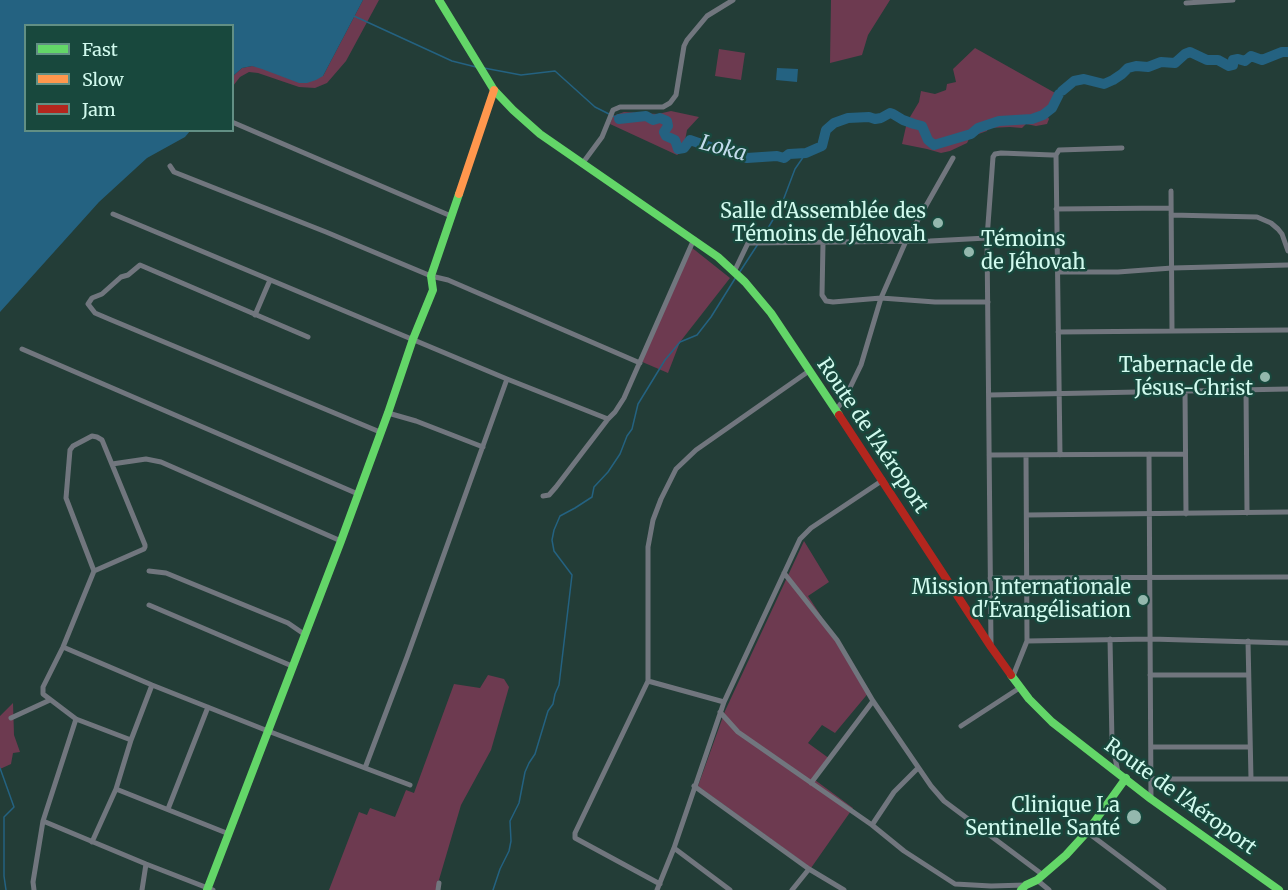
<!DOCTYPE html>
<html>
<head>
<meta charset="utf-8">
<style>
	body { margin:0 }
	#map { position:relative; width:1288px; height:890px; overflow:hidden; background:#233d37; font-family:Merriweather,serif }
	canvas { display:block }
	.legend { position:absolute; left:24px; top:24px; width:210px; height:108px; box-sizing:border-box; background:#18483d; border:2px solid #628f84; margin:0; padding:8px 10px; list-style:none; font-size:18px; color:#d1faee }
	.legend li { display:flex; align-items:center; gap:12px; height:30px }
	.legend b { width:30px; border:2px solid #628f84 }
</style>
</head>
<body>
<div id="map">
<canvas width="1288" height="890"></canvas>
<ul class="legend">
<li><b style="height:8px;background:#63d668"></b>Fast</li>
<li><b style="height:8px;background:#ff974d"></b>Slow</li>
<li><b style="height:8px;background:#b3261e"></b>Jam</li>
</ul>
</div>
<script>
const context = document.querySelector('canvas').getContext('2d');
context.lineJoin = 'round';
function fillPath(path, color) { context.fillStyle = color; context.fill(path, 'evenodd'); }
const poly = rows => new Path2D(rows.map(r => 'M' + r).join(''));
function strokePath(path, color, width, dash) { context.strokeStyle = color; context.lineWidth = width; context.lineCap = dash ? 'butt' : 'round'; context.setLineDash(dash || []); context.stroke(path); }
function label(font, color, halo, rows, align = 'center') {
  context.font = font + ' Merriweather,serif'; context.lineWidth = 5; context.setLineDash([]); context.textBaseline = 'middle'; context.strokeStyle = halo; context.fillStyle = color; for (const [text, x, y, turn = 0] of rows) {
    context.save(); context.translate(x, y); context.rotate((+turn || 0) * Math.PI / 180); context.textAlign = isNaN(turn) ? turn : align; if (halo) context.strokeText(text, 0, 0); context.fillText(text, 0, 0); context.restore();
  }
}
fillPath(poly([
	[363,0,379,0,346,61,327,83,315,88,299,87,258,73,249,72,240,77,233,86,233,76,242,68,252,66,323,76],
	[831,0,890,0,868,35,862,55,830,63],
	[975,48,1057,94,1046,113,1049,119,1047,124,1036,126,1026,124,1022,128,1010,127,988,128,987,131,970,137,967,143,950,151,941,153,927,149,902,144,907,122,919,102,921,91,935,94,946,90,947,84,956,82,953,69],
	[719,49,745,53,741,80,715,76],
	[671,111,699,117,687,130,683,151,677,155,610,124,613,116,624,112,658,114],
	[691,247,730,278,680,342,668,373,640,361],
	[804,541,829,582,808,596,870,691,835,733,822,725,808,743,830,759,815,780,853,808,811,868,698,786,725,711],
	[488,675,504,679,509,687,491,750,461,805,436,890,329,890,359,812,367,815,370,808,395,817,406,790,414,793,454,684,480,688],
	[13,703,14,735,20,752,13,753,11,764,0,769,0,716]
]), '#6d3a50');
fillPath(poly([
	[0,0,363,0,323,76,316,80,307,83,299,83,262,69,252,66,242,68,233,76,232,26,26,26,26,130,190,131,185,137,147,158,99,202,0,312],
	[777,68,798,69,797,82,776,80]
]), '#246281');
strokePath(poly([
	[354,16,452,61,476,67],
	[484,68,521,75,555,71,595,107,619,119],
	[761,240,781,206,795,169,806,153],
	[739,273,758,244],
	[0,768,14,807,4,817,4,876,6,890],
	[493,890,500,869,509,851,511,841,510,821,519,803,525,772,529,763,535,754,548,711,553,704,555,694,559,685,572,575,554,551,552,540,554,530,560,516,575,508,592,497,594,487,608,472,620,454,627,436,632,429,638,404,665,360,680,342,697,335,711,317,736,277]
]), '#246281', 1.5);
strokePath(poly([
	[1062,91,1074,81,1084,79,1104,84,1113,80,1122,74,1128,68,1136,66,1148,67,1161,62,1175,63,1185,54,1190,52,1207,60,1218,60,1229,66,1233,65,1233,60,1238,59,1245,61,1251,56,1262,60,1282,52,1288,52],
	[619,119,646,116,653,120,660,118,667,121,668,126,664,132,666,136,675,140,678,149,684,148,690,140,713,148,739,154,747,158,777,156,784,158,789,154,806,153,822,146,826,130,834,123,848,118,869,117,875,119,881,118,890,113,893,114,903,120,914,124,922,126,928,140,934,145,971,134,978,128,999,121,1032,119,1043,115,1052,108,1059,94]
]), '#246281', 10);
strokePath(poly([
	[1186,3,1233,0],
	[232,122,451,216],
	[1056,155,1060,455],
	[582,164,602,137,613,110,620,107,663,107,670,103,676,95,684,46,687,40,707,16,733,0],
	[170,166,174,172,326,232,431,276,448,280,640,363],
	[1171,191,1172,331],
	[1056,209,1171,208],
	[113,214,507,379,608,419],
	[1171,215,1257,217,1271,223,1278,229,1282,234,1288,251],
	[823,243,822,295,826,301,833,302,881,298,935,302,988,302],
	[734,272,748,243,930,241,987,238],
	[1058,272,1118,272,1172,268,1288,265],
	[255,315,270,280],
	[1058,332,1288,330],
	[308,337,140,265,128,275,121,277,102,294,92,298,88,304,95,313,109,319,380,432],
	[22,349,358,494],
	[1246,389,1247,513],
	[1185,390,1186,514],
	[989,395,1288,389],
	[836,410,845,398,861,365,881,298,906,241,953,158],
	[388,413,416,421,483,447],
	[1149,454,1151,799],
	[989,455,1185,454],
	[112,464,146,459,161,462,341,541],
	[543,496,549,495,556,487,608,419,615,412,624,398,694,239],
	[1027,515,1288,512],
	[94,571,66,498,70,450,73,446,92,436,97,437,102,440,145,545,145,547,144,549,94,571,63,647,43,687,43,694,76,719,131,740],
	[149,571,166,573,288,623,304,634],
	[784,573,837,640,873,701,931,786,944,801,1043,875],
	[990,578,1288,577],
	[149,605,292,666],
	[1110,639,1112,743,1118,772],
	[1027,641,1151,639,1288,643],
	[1248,641,1251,779],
	[991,645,987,238,993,157,995,154,1001,153,1052,155,1056,155,1059,150,1122,148],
	[63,647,152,685,268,731,365,768],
	[1150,675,1248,675],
	[1013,676,1027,641,1026,455],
	[648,681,724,702],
	[720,712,738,732,872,825,904,851,955,884,991,886,1026,885],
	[11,718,50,700],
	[76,719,43,821,146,864,213,890],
	[961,726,1021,687],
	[1151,747,1250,747],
	[1151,779,1288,779],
	[811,783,873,701],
	[410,785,365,768,407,657,507,379],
	[694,786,809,869,844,890],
	[116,789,229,834],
	[168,809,208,707],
	[872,825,894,792,918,768],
	[1087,832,1164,890],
	[92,842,116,789,131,740,152,685],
	[674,848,730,890],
	[1037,880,1049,890],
	[660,884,575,838,575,833,648,681,648,547,653,520,661,499,676,469,696,450,809,371],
	[34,890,33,882,43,821],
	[142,890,146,864],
	[438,890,439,883],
	[657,890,674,848,724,702,800,539,811,528,883,480],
	[792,890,809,869]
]), '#71767e', 5);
strokePath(poly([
	[439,0,494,90,513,110,540,134,718,257,745,282,771,313,839,415],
	[1011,675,1029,699,1052,722,1151,799,1279,890],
	[207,890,341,541,388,413,413,339,433,290,431,276,459,194],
	[1021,890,1026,885,1037,880,1066,855,1087,832,1126,778]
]), '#63d668', 8);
strokePath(poly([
	[459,194,494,90]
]), '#ff974d', 8);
strokePath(poly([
	[839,415,991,647,1011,675]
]), '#b3261e', 8);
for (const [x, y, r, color] of [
	[938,223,6,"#94b8ae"],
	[969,252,6,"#94b8ae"],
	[1265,377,6,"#94b8ae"],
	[1143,600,6,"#94b8ae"],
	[1134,817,8,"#94b8ae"]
]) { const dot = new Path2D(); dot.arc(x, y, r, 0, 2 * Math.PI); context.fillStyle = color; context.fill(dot); strokePath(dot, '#18483d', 2); }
label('20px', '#d1faee', '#18483d', [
	["Salle d'Assemblée des",926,212],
	["Témoins de Jéhovah",926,235],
	["Témoins",981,240,"left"],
	["de Jéhovah",981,263,"left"],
	["Tabernacle de",1253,366],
	["Jésus-Christ",1253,389],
	["Mission Internationale",1131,588],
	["d'Évangélisation",1131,611],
	["Clinique La",1120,806],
	["Sentinelle Santé",1120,829]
], 'right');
label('20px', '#d1faee', '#18483d', [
	["Route de l'Aéroport",872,436,56],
	["Route de l'Aéroport",1180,797,36]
]);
label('italic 21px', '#c3dcec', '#18483d', [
	["Loka",723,149,15]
]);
</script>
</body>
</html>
